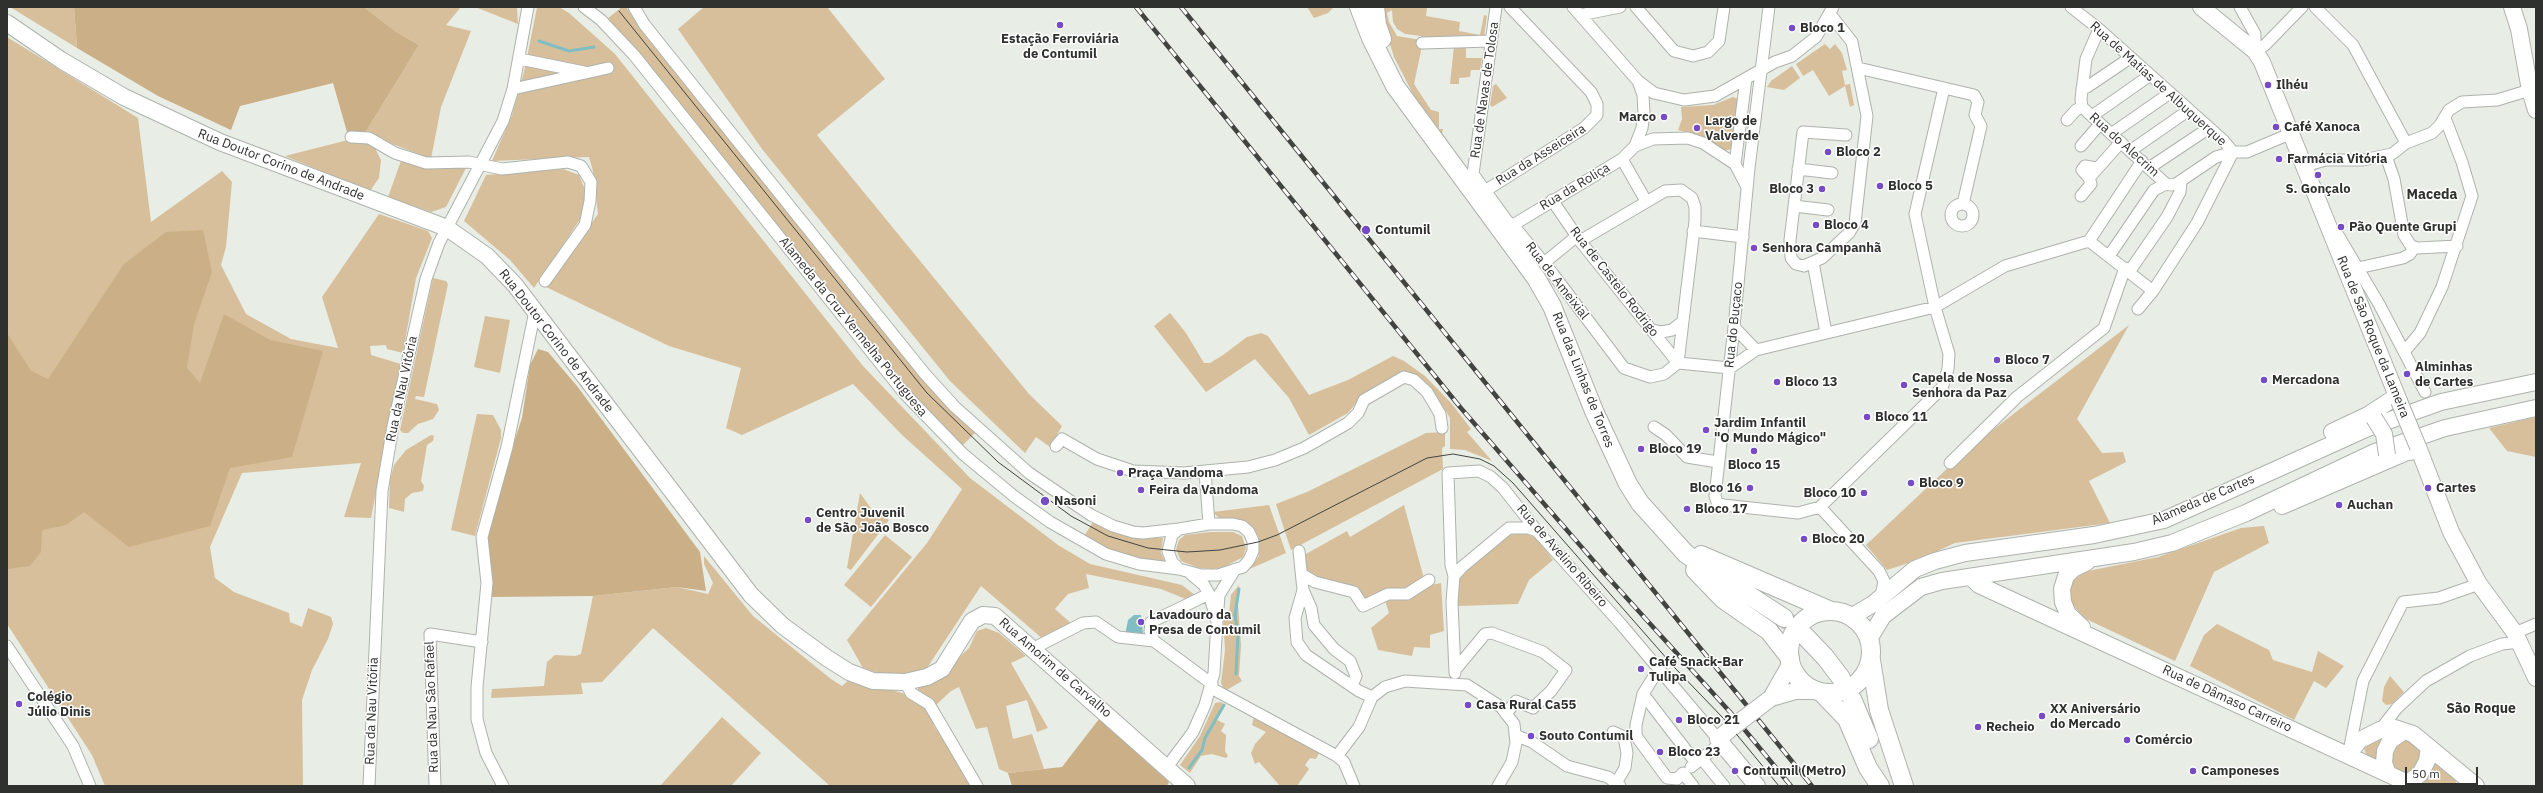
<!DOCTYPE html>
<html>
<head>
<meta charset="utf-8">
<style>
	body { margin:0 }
	#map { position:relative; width:2543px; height:793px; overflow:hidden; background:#e8ede6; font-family:"IBM Plex Sans",sans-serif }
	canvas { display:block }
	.frame { position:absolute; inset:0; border:8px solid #2f312e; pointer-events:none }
	.scale { position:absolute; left:2405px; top:767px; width:73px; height:18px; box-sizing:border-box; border:2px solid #2f312e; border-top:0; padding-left:5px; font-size:12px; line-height:14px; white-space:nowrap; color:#2f312e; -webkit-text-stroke:3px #fff; paint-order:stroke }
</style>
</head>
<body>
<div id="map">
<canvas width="2543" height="793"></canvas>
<div class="frame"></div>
<div class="scale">50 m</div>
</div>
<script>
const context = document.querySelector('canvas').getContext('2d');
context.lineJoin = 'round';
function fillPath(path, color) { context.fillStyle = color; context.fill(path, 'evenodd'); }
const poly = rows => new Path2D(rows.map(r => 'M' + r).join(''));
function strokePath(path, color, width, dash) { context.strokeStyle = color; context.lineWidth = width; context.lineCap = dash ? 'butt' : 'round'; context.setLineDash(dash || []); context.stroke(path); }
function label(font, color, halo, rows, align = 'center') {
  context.font = font + ' "IBM Plex Sans",sans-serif'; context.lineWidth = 3; context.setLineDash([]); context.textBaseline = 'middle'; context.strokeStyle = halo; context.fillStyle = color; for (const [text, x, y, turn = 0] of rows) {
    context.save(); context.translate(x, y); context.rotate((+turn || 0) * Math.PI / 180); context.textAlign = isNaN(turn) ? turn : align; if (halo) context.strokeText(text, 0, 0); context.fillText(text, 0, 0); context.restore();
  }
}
fillPath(poly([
	[10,7,74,7,77,48],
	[364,7,461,7,446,25,471,31,441,107,431,159,365,133,419,45,395,31],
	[475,7,517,7,518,24],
	[540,7,559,7,569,13,615,54,863,366,970,478,1058,545,1090,564,1182,585,1196,596,1188,600,1161,589,1086,574,1089,588,1068,594,1055,609,1073,625,1043,639,981,586,925,671,890,677,863,668,847,640,927,543,962,489,901,434,853,384,742,435,726,428,741,368,669,346,546,287,598,214,593,171,589,157,492,161,512,115,524,72,537,8],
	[622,7,626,7,641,30,922,377,977,431,962,446,912,394,629,41,607,19],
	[704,7,827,7,868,58,885,79,817,135,1029,394,1062,426,1050,447,1036,437,1025,453,950,381,762,149,678,29],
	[1307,7,1334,7,1328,13,1314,18],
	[1384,7,1427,7,1426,16,1460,22,1459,31,1480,35,1484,15,1487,16,1484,37,1422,46,1414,84,1431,110,1439,112,1439,129,1443,129,1442,133,1449,143,1447,145,1415,98,1394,57,1387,35],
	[1392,10,1393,22,1397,29,1405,34,1421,36,1421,40,1397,36,1389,22,1387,13],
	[7,37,138,118,151,222,222,171,232,182,226,247,221,265,246,314,291,339,338,348,322,297,379,214,428,231,432,238,416,278,403,353,387,349,386,345,370,346,371,355,401,364,371,518,344,517,361,463,242,473,210,547,215,578,234,592,289,613,290,622,302,627,308,608,331,617,333,624,328,639,312,670,302,700,303,786,105,786,92,755,7,624],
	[1825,44,1830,49,1835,44,1842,53,1847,70,1842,71,1845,85,1850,84,1854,105,1850,107,1845,86,1829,96,1813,70,1803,76,1796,64],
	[1466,45,1466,58,1482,58,1480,70,1471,70,1470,77,1459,78,1459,84,1450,84,1454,46],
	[1792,66,1800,78,1784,90,1767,87,1771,81],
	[1496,84,1507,98,1492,107,1490,105,1493,86],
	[1733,97,1738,99,1732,147,1729,150,1724,150,1703,137,1678,130,1682,119,1681,107,1713,105],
	[352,139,366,141,375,148,381,160,379,178,370,191,285,156],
	[401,161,466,168,446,207,431,212,388,197],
	[563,169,579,175,586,192,583,215,534,288,510,260,464,221,486,175],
	[433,278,446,281,448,284,424,397,416,396,415,399,437,404,439,410,433,419,418,424,408,433,403,433,400,430],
	[1170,313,1186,333,1204,363,1210,363,1223,355,1247,337,1261,333,1268,336,1309,395,1348,380,1393,356,1404,361,1425,376,1452,404,1471,429,1467,432,1492,461,1465,450,1450,449,1450,418,1432,389,1419,377,1405,371,1362,396,1348,413,1309,435,1289,398,1255,359,1206,392,1154,326],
	[485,316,510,320,500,373,474,367],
	[2129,325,2077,419,2102,453,2123,452,2126,462,2089,481,2110,523,1955,543,1918,560,1887,570,1866,545,1968,449],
	[477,414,493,415,501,430,501,438,475,536,451,530],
	[2536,417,2536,457,2507,451,2489,428],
	[1445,432,1445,446,1442,448,1443,469,1291,550,1276,504,1307,492,1426,433],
	[431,435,434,436,433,441,427,445,421,481,424,486,423,491,412,493,405,499,404,512,389,508,390,480,394,465,406,450],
	[860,493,873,511,889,520,851,570,847,568],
	[1269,505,1286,553,1238,574,1254,563,1259,556,1259,538,1254,528,1246,521,1234,518,1219,518,1213,512],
	[1404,505,1426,586,1441,583,1444,631,1430,635,1430,648,1414,647,1412,656,1378,650,1371,628,1389,613,1384,597,1370,600,1361,598,1321,584,1306,572,1306,554,1347,531,1350,537],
	[1093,522,1105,529,1135,538,1163,538,1161,553,1165,562,1138,559,1107,549,1083,538],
	[2264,526,2269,543,2214,572,2175,661,2084,618,2073,605,2068,590,2074,578,2088,571,2158,557,2241,528],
	[1210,532,1233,532,1242,536,1246,548,1243,557,1224,567,1213,569,1199,568,1181,561,1176,549,1179,540,1185,535],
	[1515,534,1527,534,1537,538,1553,560,1529,580,1518,604,1458,606,1457,584,1463,572,1504,536],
	[885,535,912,557,871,607,844,585],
	[704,556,753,616,831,679,842,686,850,679,874,689,892,690,915,697,933,719,934,726,973,786,830,786,653,628,602,682,581,683,583,694,491,698,492,689,544,686,547,662,555,655,575,656,581,654,593,596,677,587,708,594,713,583,704,564],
	[1239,585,1238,605,1241,645,1239,676,1242,681,1225,691,1221,683,1225,650,1223,614,1229,614,1231,595],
	[2217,624,2269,650,2273,660,2312,672,2318,651,2344,666,2326,688,2314,681,2294,720,2190,666,2204,635],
	[986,628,999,633,1026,656,1011,663,1048,728,1037,732,1027,700,1006,706,1013,739,1032,734,1044,769,1008,773,999,769,987,727,976,729,959,687,951,691,936,705,918,692,918,686,933,682,969,648,977,631],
	[2390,676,2404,692,2392,704,2386,705,2382,701,2384,687],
	[1221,702,1225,705,1217,720,1225,724,1221,731,1226,735,1225,751,1228,756,1226,758,1212,754,1201,756,1190,773,1180,765,1200,736,1215,703],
	[722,717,761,753,731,786,660,786],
	[1254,717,1320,751,1316,759,1310,758,1305,765,1309,769,1297,786,1280,786,1259,762,1255,764,1251,753,1255,744,1266,732,1252,725],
	[2382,737,2385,737,2376,762,2366,754,2364,748],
	'2390 756a16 16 0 1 1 32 0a16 16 0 1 1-32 0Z',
	[2433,760,2455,778,2457,786,2432,786,2421,781]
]), '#d7bf9b');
fillPath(poly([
	[74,7,364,7,395,31,419,45,365,133,347,132,333,83,240,106,231,130,158,96,77,48],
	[203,230,212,272,194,324,187,368,200,383,224,314,270,340,323,351,292,457,230,468,210,526,129,547,84,512,66,525,42,530,41,552,30,566,7,569,7,333,31,371,48,379,124,264,166,232],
	[538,349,548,352,577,386,700,552,706,591,677,587,593,596,490,597,484,545,495,500,522,418,530,365],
	[1099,719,1169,782,1167,786,1012,786,1008,773,1062,767]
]), '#cbaf86');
fillPath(poly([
	[1134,615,1141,615,1143,634,1125,635,1128,620]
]), '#80bec3');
strokePath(poly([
	[539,41,569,51,594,47],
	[1236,674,1238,634,1235,615,1239,589],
	[1189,768,1202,750,1205,738,1224,705]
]), '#80bec3', 3);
strokePath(poly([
	[1784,618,1804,635],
	[1841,678,1852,699]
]), '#c3c7c1', 18, [18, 9]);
const street = poly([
	[584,7,601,20,634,55,904,393,963,454,1015,497,1050,522,1106,554,1139,564,1179,569,1201,575,1218,575,1243,567,1249,560,1253,551,1253,541,1249,532,1242,526,1233,524,1209,524,1179,529,1172,535,1168,551,1172,562,1179,569],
	[634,7,644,24,796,214,925,374,955,407,1029,473,1091,515,1113,526,1133,532,1143,533,1179,529],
	[1496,7,1473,174,1508,222,1513,225,1553,274,1624,368,1650,377,1664,374,1678,363,1730,368],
	[1573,7,1638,81,1654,93,1684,100,1715,96,1775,62,1792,56,1816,37,1833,7],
	[1636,7,1674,51,1693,56,1708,52,1719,41,1724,7],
	[1769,7,1749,168,1734,327,1715,496,1717,502,1723,505,1798,513,1820,507,1942,388,1948,369,1949,354,1935,307,1915,214,1944,88,1858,68],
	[2071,7,2099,29,2223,140,2233,152,2247,152,2292,133],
	[2240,7,2255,34,2255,51],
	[2315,7,2353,45,2406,143],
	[1830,14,1852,42,1867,116,1855,223,1849,233,1822,258,1804,266,1796,264,1791,258,1790,240,1803,132,1846,135],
	[1580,15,1620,7],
	[1422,43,1491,41],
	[2255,51,2265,45,2302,7],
	[520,59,584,72],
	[1944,88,1974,95,1978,102,1975,115,1981,126,1963,204],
	[2082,88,2087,87,2130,58],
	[513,89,608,68],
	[2082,107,2166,184,2171,185,2176,184,2216,157,2233,152],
	[2082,107,2081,99,2086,59,2099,29],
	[2092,116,2149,76],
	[2067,120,2076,110,2082,107],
	[2111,134,2170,93],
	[351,137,369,138,395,153,426,163,469,162,502,169,568,162,581,166,591,182,590,201,585,225,545,281],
	[1635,146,1642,128,1644,114,1643,95,1638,81],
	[2081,146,2100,124],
	[2130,151,2189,110],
	[2386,156,2394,179,2404,235,2411,246,2418,248,2457,246],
	[1622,159,1646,201],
	[1735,164,1746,79],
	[2305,166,2325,160,2363,160,2392,154,2406,143,2432,133,2440,125,2449,110,2462,102,2497,100,2530,90],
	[2096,168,2085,166,2082,170,2089,178,2121,142],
	[2149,168,2209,128],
	[1798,169,1832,173],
	[1485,191,1584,128,1597,115,1597,104,1591,92,1510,7],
	[2081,196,2091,184,2089,178],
	[1552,200,1580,241,1678,363],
	'1951 215a11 11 0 1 1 22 0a11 11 0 1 1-22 0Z',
	[1794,206,1828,210],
	[1513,225,1622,159,1635,146,1653,139,1688,138,1703,143,1735,164,1747,187],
	[1693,231,1743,237],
	[2338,235,2379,304,2425,392],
	[1580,241,1665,191,1681,190,1692,198,1695,207,1695,221,1678,363],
	[2089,241,2153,291,2197,223,2233,152],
	[2089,241,2142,161],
	[2109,256,2154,190,2166,184],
	[1813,262,1826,333],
	[1544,263,1577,236],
	[2358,268,2403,258,2410,254,2414,248],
	[2129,272,2167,217,2180,192,2181,181],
	[2138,309,2153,291],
	[1734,327,1756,350],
	[1653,330,1661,332,1672,330,1682,322],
	[2404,352,2420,333,2442,287,2472,196,2462,162,2445,118],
	[1730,368,1756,350,1935,307,2005,266,2089,241],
	[1654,427,1666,435,1687,457,1718,462],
	[1056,446,1062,439,1097,459,1133,471,1184,473,1248,467,1275,460,1304,448,1348,423,1358,413,1364,400,1404,377,1414,380,1427,392,1440,414,1442,428],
	[1950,463,2017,397,2104,328,2125,268],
	[1205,471,1209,524],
	[1820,507,1879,571,1884,581,1881,596],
	[1299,551,1303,590,1295,618,1297,642,1306,655,1359,691,1372,697],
	[1191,574,1204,585,1209,594,1217,621,1219,595,1234,571],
	[1303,575,1315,582,1354,592,1363,606,1388,594,1407,594,1429,580],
	[1454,576,1451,565,1448,473,1479,471,1491,477,1503,488,1537,531,1620,623,1718,739],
	[1303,590,1311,608,1314,625,1334,649,1350,661,1356,676,1352,685],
	[2515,633,2536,624],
	[1154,641,1150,631,1151,622,1209,594],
	[7,646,73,746,90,786],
	[1034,648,1083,623,1096,622,1118,637,1154,641,1212,684],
	[1455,670,1485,634,1492,633,1543,652,1566,670,1551,691,1533,708,1516,701,1506,714],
	[1661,671,1653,678,1643,694,1636,725,1636,736,1667,778,1677,779,1683,773,1693,786],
	[1455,673,1452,602,1454,576,1462,567,1509,528,1529,528,1537,531],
	[905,682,911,693,929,704,977,786],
	[1211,688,1337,756,1344,762,1354,786],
	[1643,694,1696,763],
	[2380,730,2397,708,2426,681,2470,656,2502,644,2520,642],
	[1613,732,1624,737,1627,753,1625,768,1616,783],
	[1515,735,1532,742,1567,766,1608,777,1620,786],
	[2349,751,2363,681,2403,602,2439,598,2479,584],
	[1337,756,1359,727,1372,697,1385,687,1405,681,1467,685,1501,707,1514,724,1516,743,1512,762,1498,786],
	[1702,759,1724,786],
	[1167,767,1193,732,1205,705,1214,673,1217,621],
	[1691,767,1721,743],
	[369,786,382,491,393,426,426,279,439,243,503,121,513,89,528,7],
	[435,786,430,634,482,642],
	[503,786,486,753,477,719,477,687,487,583,482,537,507,447,535,311]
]);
const secondary = poly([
	[2201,7,2255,51,2262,62,2399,401],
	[2512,7,2519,29,2530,90,2536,110],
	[7,23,61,60,124,97,220,142,447,228,487,256,515,285,751,595,783,626,827,658,849,672,873,681,905,682,927,677,942,669,972,621,983,615,995,616,1187,786],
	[2332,432,2368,415,2397,396],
	[2418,447,2451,532,2479,584,2515,633,2536,678],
	[2282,506,2407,452,2419,451],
	[1972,578,1979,585,2414,786],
	[1851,617,1873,604,1915,569,1935,561,1965,553,2094,535,2164,520,2368,428,2441,402,2536,382],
	[2082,627,2068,614,2063,602,2062,589,2066,576,2073,569,2087,562],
	[1869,639,1883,616,1921,587,1942,581,2134,552,2172,543,2246,513,2375,452,2445,428,2536,408],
	[1771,698,1795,691,1815,691],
	[1771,698,1791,663],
	[1734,726,1718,739,1757,786],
	[2348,754,2360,740,2380,730,2395,728,2413,734,2476,786],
	[2388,774,2384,763,2385,751,2390,741,2404,731],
	[2408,783,2420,774,2427,761,2429,747]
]);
const primary = poly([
	[1359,7,1371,38,1395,86,1536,278,1552,306,1594,411,1628,484,1640,503,1686,554,1784,618],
	[1375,7,1377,25,1382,39],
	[1701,555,1831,611],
	[1695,570,1723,599,1769,631,1790,658],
	'1789 652a41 41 0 1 1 82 0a41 41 0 1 1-82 0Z',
	[1804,635,1825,657,1841,678],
	[1871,660,1879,710,1904,786],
	[1822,693,1847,719,1868,768,1880,786],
	[1852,699,1869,739]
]);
strokePath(street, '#adb3ac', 13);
strokePath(secondary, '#adb3ac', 18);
strokePath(primary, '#adb3ac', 20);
strokePath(street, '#fff', 11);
strokePath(secondary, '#fff', 16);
strokePath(primary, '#fff', 18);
strokePath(poly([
	[619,11,927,393,998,462,1071,516,1108,536,1148,548,1187,552,1220,550,1258,542,1277,535,1427,458,1453,454,1480,459,1494,466,1513,483,1675,668,1724,719,1779,786]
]), '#424441', 1);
const rail = poly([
	[1136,7,1460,407,1605,574,1730,712,1791,786],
	[1181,7,1812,786]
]);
strokePath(rail, '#424441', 4.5);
strokePath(rail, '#fff', 3, [9]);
const secondaryBridge = poly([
	[2399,401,2418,447],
	[2374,418,2384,434,2387,455],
	[1734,726,1771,698]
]);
strokePath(secondaryBridge, '#adb3ac', 18, []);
strokePath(secondaryBridge, '#fff', 16);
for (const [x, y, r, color] of [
	[1060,25,4,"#764cc5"],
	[1792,28,4,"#764cc5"],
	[2268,85,4,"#764cc5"],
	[1664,117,4,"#764cc5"],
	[2276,127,4,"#764cc5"],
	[1697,128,4,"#764cc5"],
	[1828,152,4,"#764cc5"],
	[2279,159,4,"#764cc5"],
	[2318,175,4,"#764cc5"],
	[1880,186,4,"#764cc5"],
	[1822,189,4,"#764cc5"],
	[1816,225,4,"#764cc5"],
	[2341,227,4,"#764cc5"],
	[1366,230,5,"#764cc5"],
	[1754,248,4,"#764cc5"],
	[1997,360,4,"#764cc5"],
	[2407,374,4,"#764cc5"],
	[2264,380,4,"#764cc5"],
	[1777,382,4,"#764cc5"],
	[1904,385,4,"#764cc5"],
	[1867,417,4,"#764cc5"],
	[1706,430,4,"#764cc5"],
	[1641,449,4,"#764cc5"],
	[1754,451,4,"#764cc5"],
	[1120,473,4,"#764cc5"],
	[1911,483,4,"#764cc5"],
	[1750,488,4,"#764cc5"],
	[2428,488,4,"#764cc5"],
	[1141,490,4,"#764cc5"],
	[1864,493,4,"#764cc5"],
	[1045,501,5,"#764cc5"],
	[2339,505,4,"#764cc5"],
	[1687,509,4,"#764cc5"],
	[808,520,4,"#764cc5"],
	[1804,539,4,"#764cc5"],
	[1141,622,4,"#764cc5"],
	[1641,669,4,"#764cc5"],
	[19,704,4,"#764cc5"],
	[1468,705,4,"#764cc5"],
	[2042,716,4,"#764cc5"],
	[1679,720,4,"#764cc5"],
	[1978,727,4,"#764cc5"],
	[1531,736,4,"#764cc5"],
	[2127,740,4,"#764cc5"],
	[1660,752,4,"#764cc5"],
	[1735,771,4,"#764cc5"],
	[2193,771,4,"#764cc5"]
]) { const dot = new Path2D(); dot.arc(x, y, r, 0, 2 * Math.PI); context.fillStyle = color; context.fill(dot); strokePath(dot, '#fff', 1.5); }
label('bold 13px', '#2f312e', '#fff', [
	["Bloco 1",1800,28],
	["Estação Ferroviária",1060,39,"center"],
	["de Contumil",1060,54,"center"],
	["Ilhéu",2276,85],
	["Marco",1656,117,"right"],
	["Largo de",1705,121],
	["Valverde",1705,136],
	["Café Xanoca",2284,127],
	["Bloco 2",1836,152],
	["Farmácia Vitória",2287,159],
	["Bloco 5",1888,186],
	["Bloco 3",1814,189,"right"],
	["S. Gonçalo",2318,189,"center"],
	["Bloco 4",1824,225],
	["Pão Quente Grupi",2349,227],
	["Contumil",1375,230],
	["Senhora Campanhã",1762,248],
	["Bloco 7",2005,360],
	["Alminhas",2415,367],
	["de Cartes",2415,382],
	["Capela de Nossa",1912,378],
	["Senhora da Paz",1912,393],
	["Mercadona",2272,380],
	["Bloco 13",1785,382],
	["Bloco 11",1875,417],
	["Jardim Infantil",1714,423],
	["\"O Mundo Mágico\"",1714,438],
	["Bloco 19",1649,449],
	["Bloco 15",1754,465,"center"],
	["Praça Vandoma",1128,473],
	["Bloco 9",1919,483],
	["Bloco 16",1742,488,"right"],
	["Cartes",2436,488],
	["Feira da Vandoma",1149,490],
	["Bloco 10",1856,493,"right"],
	["Nasoni",1054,501],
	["Auchan",2347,505],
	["Bloco 17",1695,509],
	["Centro Juvenil",816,513],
	["de São João Bosco",816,528],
	["Bloco 20",1812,539],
	["Lavadouro da",1149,615],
	["Presa de Contumil",1149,630],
	["Café Snack-Bar",1649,662],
	["Tulipa",1649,677],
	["Colégio",27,697],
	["Júlio Dinis",27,712],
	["Casa Rural Ca55",1476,705],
	["XX Aniversário",2050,709],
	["do Mercado",2050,724],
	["Bloco 21",1687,720],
	["Recheio",1986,727],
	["Souto Contumil",1539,736],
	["Comércio",2135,740],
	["Bloco 23",1668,752],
	["Contumil (Metro)",1743,771],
	["Camponeses",2201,771]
], 'left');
label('13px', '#2f312e', '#fff', [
	["Rua de Matias de Albuquerque",2158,84,42],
	["Rua de Navas de Tolosa",1485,90,-82],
	["Rua do Alecrim",2124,145,42],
	["Rua da Asseiceira",1541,155,-32],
	["Rua Doutor Corino de Andrade",281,165,21],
	["Rua da Roliça",1575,187,-31],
	["Rua de Ameixial",1557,281,52],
	["Rua de Castelo Rodrigo",1614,282,52],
	["Rua do Buçaco",1734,325,-84],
	["Alameda da Cruz Vermelha Portuguesa",853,327,51],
	["Rua de São Roque da Lameira",2373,337,68],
	["Rua Doutor Corino de Andrade",556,341,52],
	["Rua das Linhas de Torres",1583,380,68],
	["Rua da Nau Vitória",402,389,-78],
	["Alameda de Cartes",2203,500,-23],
	["Rua de Avelino Ribeiro",1562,556,49],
	["Rua Amorim de Carvalho",1055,668,41],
	["Rua de Dâmaso Carreiro",2227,699,25],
	["Rua da Nau São Rafael",432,707,-92],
	["Rua da Nau Vitória",372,711,-88]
]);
label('bold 14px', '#2f312e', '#fff', [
	["Maceda",2432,195],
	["São Roque",2481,709]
]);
</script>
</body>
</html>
